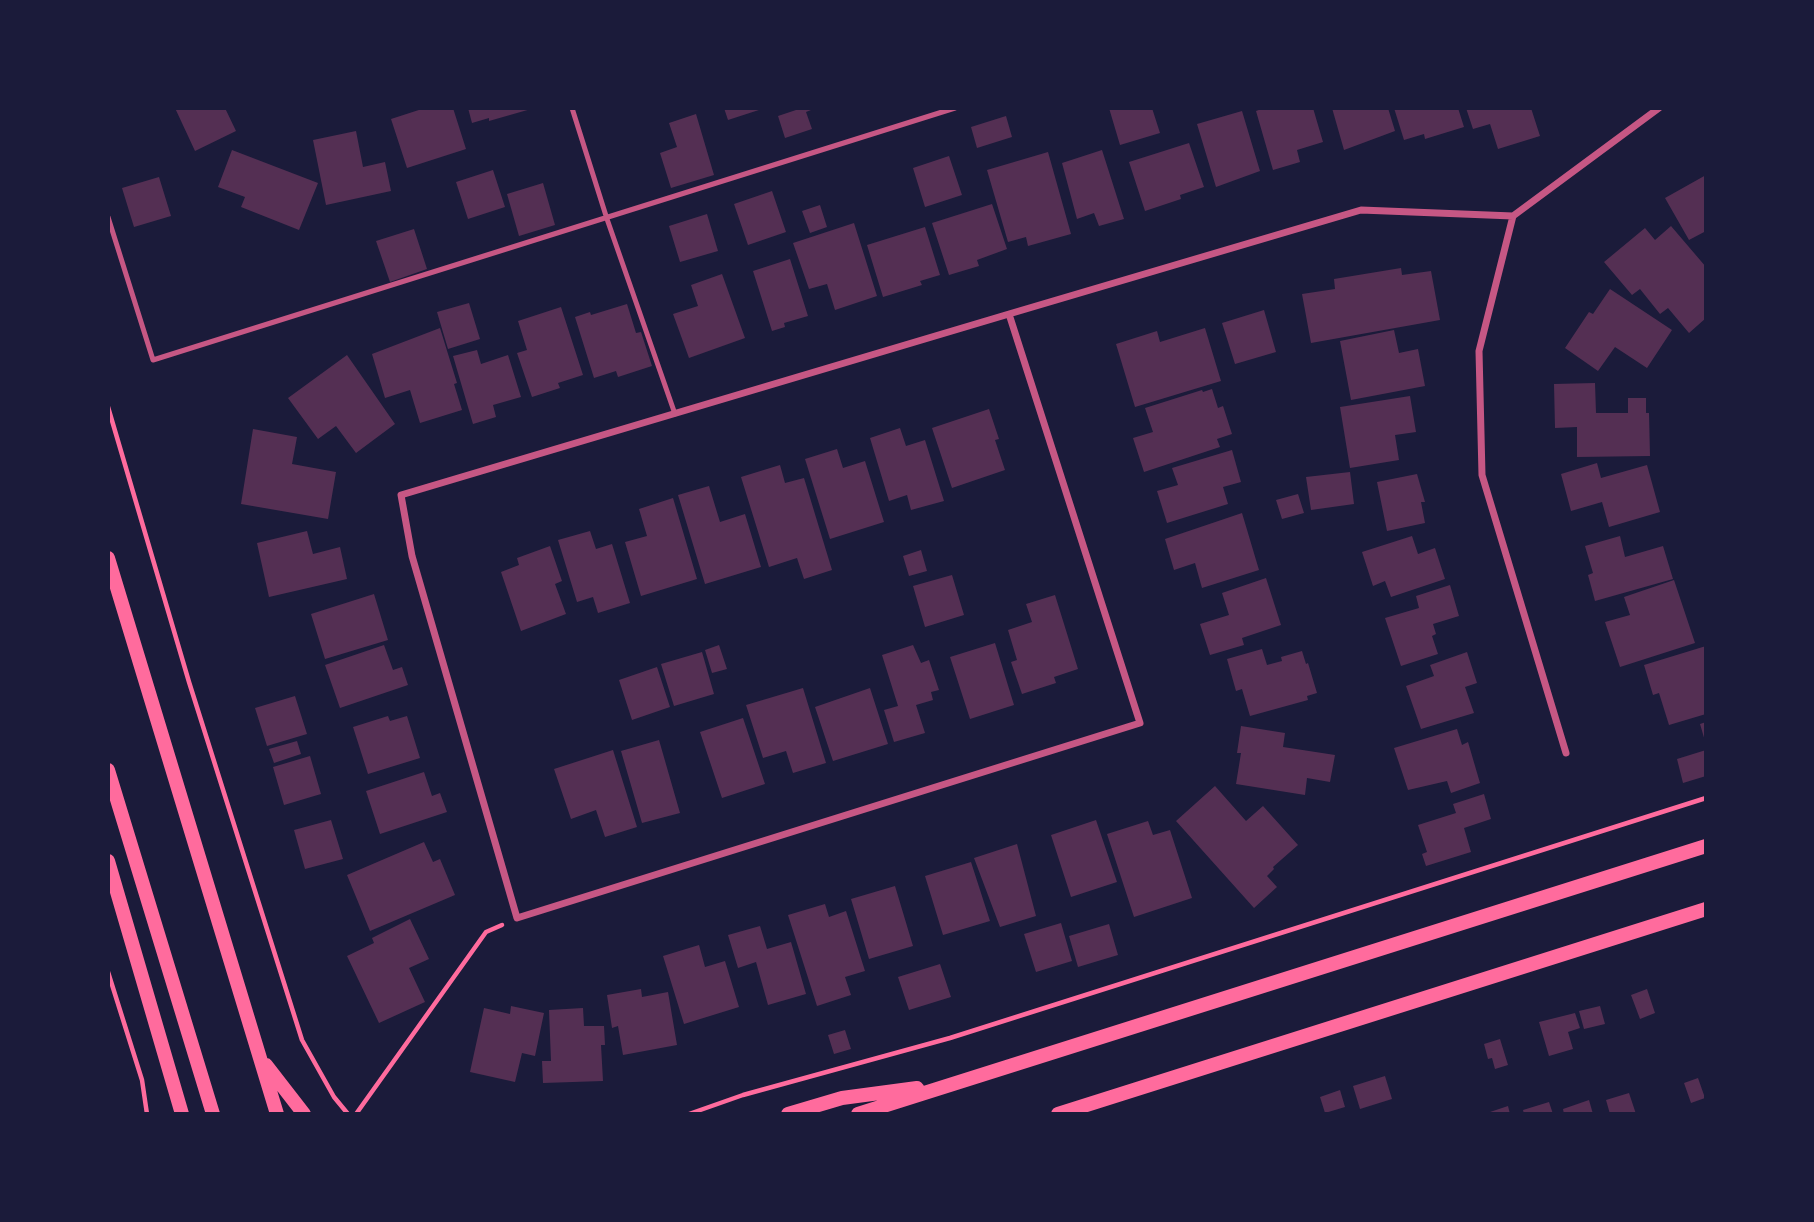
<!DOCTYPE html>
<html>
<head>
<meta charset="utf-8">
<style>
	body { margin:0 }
	#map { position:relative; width:1814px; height:1222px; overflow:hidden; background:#1b1b3a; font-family:Manrope,sans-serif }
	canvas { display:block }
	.frame { position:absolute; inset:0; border:110px solid #1b1b3a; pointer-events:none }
</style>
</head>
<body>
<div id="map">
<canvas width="1814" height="1222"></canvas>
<div class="frame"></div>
</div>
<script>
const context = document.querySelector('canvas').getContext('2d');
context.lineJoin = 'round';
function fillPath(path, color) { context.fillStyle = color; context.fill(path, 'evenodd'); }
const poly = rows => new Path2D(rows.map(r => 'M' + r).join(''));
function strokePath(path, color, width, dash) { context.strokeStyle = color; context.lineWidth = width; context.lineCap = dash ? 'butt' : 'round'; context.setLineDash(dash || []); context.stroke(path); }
fillPath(poly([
	[175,108,225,108,236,131,195,151],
	[425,108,453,108,466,149,407,168,391,119],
	[468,108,530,108,531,109,489,121,489,118,472,123],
	[724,108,762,108,762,109,728,120],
	[802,108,816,108,806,112,812,129,785,138,778,116],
	[1109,108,1152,108,1160,133,1120,145],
	[1264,108,1313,108,1323,142,1297,150,1300,162,1273,170,1256,111],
	[1332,108,1388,108,1395,131,1344,150],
	[1394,108,1458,108,1464,127,1425,139,1424,134,1404,140],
	[1466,108,1531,108,1540,136,1498,149,1490,124,1473,129],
	[1242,111,1260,171,1216,187,1197,124],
	[696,114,714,175,671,188,660,153,677,147,669,123],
	[1006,116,1012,137,977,148,971,127],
	[356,131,363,167,385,162,391,191,326,205,313,140],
	[1189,143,1204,187,1180,195,1181,199,1145,211,1129,162],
	[232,150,318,183,299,230,241,207,245,197,218,187],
	[1102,150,1124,219,1099,226,1094,213,1077,219,1062,163],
	[1048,152,1071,234,1028,246,1026,237,1008,242,987,170],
	[949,156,962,195,925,207,913,168],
	[493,170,505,207,468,219,456,182],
	[1706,175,1706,231,1689,240,1665,198],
	[159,177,171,216,134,227,122,188],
	[543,183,555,225,519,236,507,194],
	[772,191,786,232,748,245,734,204],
	[992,204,1007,249,977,260,979,266,949,275,932,223],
	[820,205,827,227,810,233,802,211],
	[707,214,718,251,680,262,669,226],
	[854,223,877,296,835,310,827,284,809,289,793,243],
	[1671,226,1706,267,1706,318,1689,333,1668,308,1660,314,1640,289,1632,295,1604,262,1645,228,1655,240],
	[925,227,940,275,920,281,922,285,883,297,867,245],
	[414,229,427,269,390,282,376,241],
	[790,259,808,316,784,323,785,327,772,331,753,271],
	[1401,268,1402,275,1431,271,1440,320,1311,343,1302,294,1335,289,1334,279],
	[722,274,745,338,689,358,673,314,698,306,691,285],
	[1610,289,1672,330,1647,368,1615,347,1598,371,1565,348,1589,312,1593,314],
	[469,303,480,339,448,349,437,312],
	[627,304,636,333,641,332,652,366,618,377,616,371,594,378,575,317,590,312,591,315],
	[561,307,583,375,558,383,560,388,532,397,517,353,527,350,518,321],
	[1264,310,1276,352,1235,364,1222,323],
	[440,328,457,383,454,384,462,410,420,423,410,390,385,398,372,354],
	[1205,328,1221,381,1135,407,1116,344,1157,331,1160,342],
	[1394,330,1399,353,1418,349,1425,386,1351,400,1340,341],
	[477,350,481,364,508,355,521,397,493,405,496,417,473,424,453,356],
	[347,355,395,424,356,453,336,426,318,439,288,398],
	[1595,383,1596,413,1628,413,1628,398,1646,398,1646,413,1649,413,1650,456,1577,457,1577,427,1555,428,1554,384],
	[1212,389,1218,408,1223,406,1232,434,1217,439,1220,447,1144,472,1133,438,1153,432,1145,408,1202,390,1203,392],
	[1410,396,1416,432,1395,435,1399,460,1350,468,1340,407],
	[989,409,999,439,995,440,1005,470,952,488,932,428],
	[900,428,906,446,925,440,944,501,911,510,907,495,889,501,870,438],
	[253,429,297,437,292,464,336,472,328,519,241,504],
	[837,449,843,468,865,461,884,522,830,539,805,459],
	[1232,450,1241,482,1223,487,1228,504,1167,523,1157,491,1178,485,1172,468],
	[1597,463,1601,478,1647,465,1660,512,1609,527,1602,502,1571,511,1561,474],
	[780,465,785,483,804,478,832,570,804,579,797,558,769,567,741,477],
	[1350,472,1354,504,1311,510,1306,477],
	[1417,474,1425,502,1421,502,1425,523,1387,531,1377,482],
	[709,486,720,522,745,514,761,567,705,584,678,495],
	[1298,494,1304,513,1282,519,1276,500],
	[673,498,697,579,641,596,625,542,647,536,639,509],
	[1242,513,1259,570,1202,588,1195,563,1174,570,1165,539],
	[307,531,313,554,340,547,347,579,269,597,257,543],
	[590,531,596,549,612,544,630,603,598,613,593,597,577,602,558,540],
	[1412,536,1418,554,1435,548,1445,579,1391,597,1385,581,1373,586,1362,552],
	[1620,536,1625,557,1663,546,1673,579,1595,601,1588,575,1593,573,1585,546],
	[550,546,562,581,555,584,566,614,521,631,501,572,519,565,517,558],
	[921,550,927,571,909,576,903,556],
	[952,575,964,615,925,627,913,586],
	[1266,578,1281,625,1242,638,1244,645,1210,655,1200,624,1229,615,1222,593],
	[1674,580,1695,643,1620,667,1605,622,1630,615,1624,597],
	[1450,585,1459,616,1433,624,1436,634,1432,636,1438,654,1401,666,1385,618,1419,608,1416,596],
	[374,594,388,640,325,659,311,614],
	[1055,595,1078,669,1054,677,1056,683,1022,694,1011,662,1017,660,1008,630,1032,622,1026,604],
	[995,643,1014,705,970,719,950,657],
	[384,645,393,670,402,667,408,685,340,708,325,665],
	[719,645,727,669,712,673,705,650],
	[913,645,921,663,929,660,939,690,931,692,933,700,916,705,925,733,894,742,884,710,898,706,882,655],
	[1706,646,1706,714,1669,725,1659,693,1653,695,1644,665],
	[1262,649,1267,665,1282,661,1281,657,1302,651,1306,664,1308,663,1317,693,1307,696,1308,700,1250,716,1242,689,1236,691,1227,659],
	[702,652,714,694,674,706,661,664],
	[1467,652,1477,683,1465,687,1474,713,1421,729,1406,686,1434,676,1430,665],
	[657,667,670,707,632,720,619,680],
	[803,688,826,763,793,773,786,751,763,758,746,705],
	[870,688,888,744,833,761,815,707],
	[295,696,307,734,267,746,255,708],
	[388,716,390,721,407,716,420,758,368,774,353,727],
	[743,718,765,784,722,798,700,732],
	[1706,722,1706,741,1705,741,1700,724],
	[1241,726,1285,733,1283,747,1335,755,1330,782,1307,778,1305,795,1236,784,1241,753,1237,753],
	[1457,729,1462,745,1468,742,1480,783,1451,793,1447,781,1408,790,1394,748],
	[659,740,680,813,642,823,621,751],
	[297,741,301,754,274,763,269,749],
	[613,750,637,827,605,837,596,810,571,819,554,769],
	[1706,750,1706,776,1683,783,1677,759],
	[310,756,321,794,284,805,273,767],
	[424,772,432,796,440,793,447,812,380,834,366,791],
	[1215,786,1246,821,1263,806,1298,845,1273,867,1274,869,1267,876,1277,887,1254,908,1176,821],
	[1484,794,1491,819,1464,828,1471,852,1426,866,1422,854,1427,852,1418,825,1456,813,1453,804],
	[331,820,343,859,305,869,294,830],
	[1096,820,1117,882,1071,897,1051,835],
	[1148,821,1153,835,1170,830,1192,898,1134,917,1107,834],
	[424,842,433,862,440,859,455,895,370,931,347,875],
	[1017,844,1036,916,1000,927,974,858],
	[971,862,990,921,943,935,925,876],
	[895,886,913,946,869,959,851,899],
	[825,904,829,917,846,911,865,971,845,977,851,995,817,1006,788,915],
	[410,919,429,959,409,968,425,1002,379,1023,347,956,374,943,372,938],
	[1061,923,1072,961,1036,972,1024,934],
	[1109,924,1118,955,1078,967,1069,936],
	[760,926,767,949,791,942,806,994,768,1005,756,962,738,968,728,935],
	[699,945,705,967,725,961,739,1007,684,1024,663,956],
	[940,964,951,997,909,1010,898,977],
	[641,989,642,997,668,992,677,1045,623,1055,618,1026,612,1028,607,995],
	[1647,989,1655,1013,1640,1019,1631,995],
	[511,1006,544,1013,535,1056,522,1053,515,1082,470,1072,484,1008,510,1014],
	[1600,1006,1605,1024,1584,1029,1579,1011],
	[583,1008,584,1026,604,1026,605,1045,601,1045,603,1081,543,1083,542,1061,551,1061,549,1010],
	[1575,1013,1580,1028,1568,1032,1573,1049,1549,1056,1539,1022],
	[845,1030,851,1049,834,1054,828,1035],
	[1500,1039,1508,1065,1495,1069,1492,1058,1488,1059,1484,1044],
	[1385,1076,1392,1099,1360,1109,1353,1086],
	[1698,1078,1705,1098,1691,1103,1684,1083],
	[1340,1090,1345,1107,1325,1113,1320,1097],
	[1629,1093,1636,1114,1610,1114,1606,1100],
	[1589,1100,1593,1114,1564,1114,1563,1109],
	[1549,1102,1553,1114,1524,1114,1523,1110],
	[1508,1106,1510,1114,1487,1114,1487,1113]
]), '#542f53');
strokePath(poly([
	[108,407,189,682,302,1040,334,1097,348,1114],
	[108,972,142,1080,147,1114],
	[356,1114,486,932,502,925],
	[689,1114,743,1095,950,1038,1706,798]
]), '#ff6b9d', 4.5);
strokePath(poly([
	[572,108,607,219,675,414],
	[108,217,153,360,955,108]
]), '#c65784', 5);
strokePath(poly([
	[1513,216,1479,351,1482,475,1566,753],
	[1009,314,1140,723,517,918,412,556,401,495,1009,314,1361,210,1513,216,1659,108]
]), '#c65784', 7);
strokePath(poly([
	[108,558,277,1114],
	[108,770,213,1114],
	[108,861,182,1114],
	[266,1065,304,1114],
	[788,1114,842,1098,917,1088],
	[858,1114,1706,846],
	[1058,1114,1706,909]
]), '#ff6b9d', 14);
</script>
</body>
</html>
